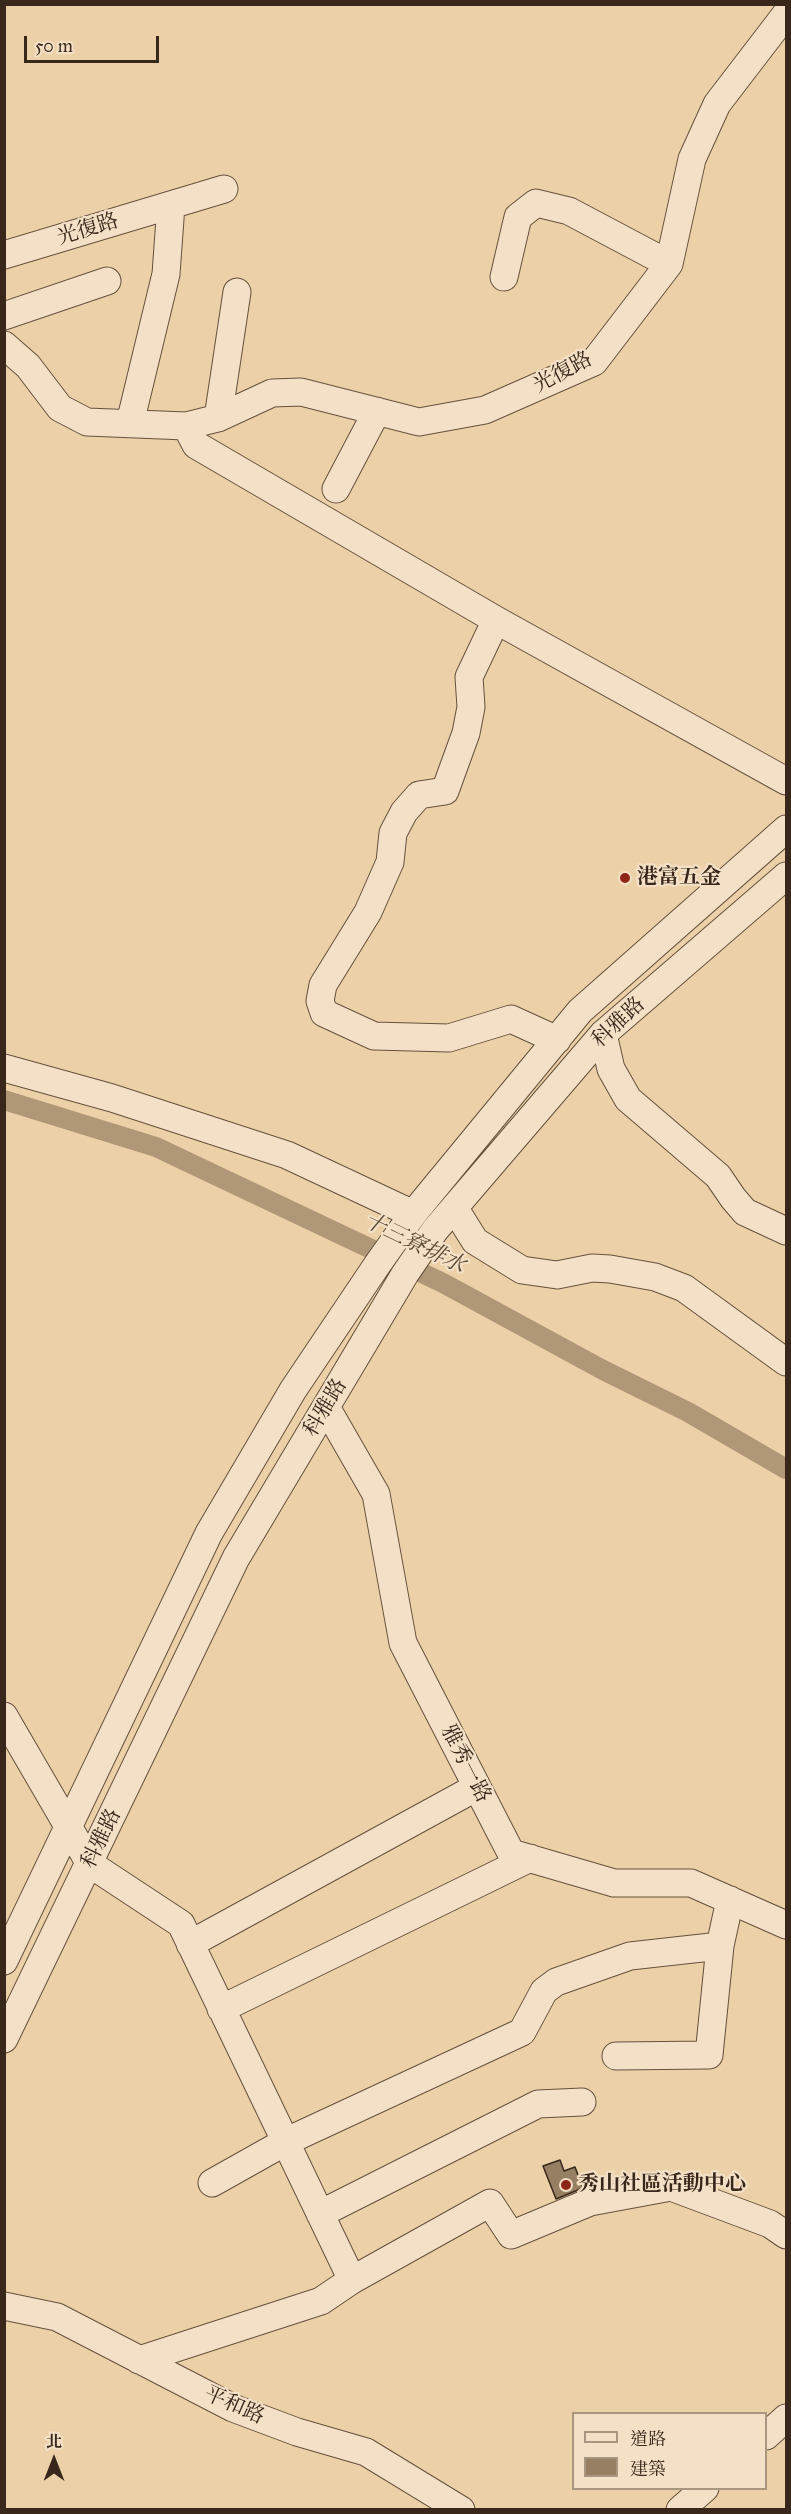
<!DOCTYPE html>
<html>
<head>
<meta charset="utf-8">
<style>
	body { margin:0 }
	#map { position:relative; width:791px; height:2514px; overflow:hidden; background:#ecd0a7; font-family:"IM FELL Great Primer","Noto Serif TC",serif }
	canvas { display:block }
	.frame { position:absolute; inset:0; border:6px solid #38271a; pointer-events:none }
	.legend { position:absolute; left:572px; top:2412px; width:195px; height:78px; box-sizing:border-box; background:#f3e0c6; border:2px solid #a89681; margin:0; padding:8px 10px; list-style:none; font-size:18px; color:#38271a }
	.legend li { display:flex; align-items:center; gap:12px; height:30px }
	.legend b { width:30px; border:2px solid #a89681 }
	.north { position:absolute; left:24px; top:2430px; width:60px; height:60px; -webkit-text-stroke:4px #f3e0c6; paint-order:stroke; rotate:0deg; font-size:16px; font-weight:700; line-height:24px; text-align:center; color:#38271a }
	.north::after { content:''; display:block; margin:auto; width:21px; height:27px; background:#38271a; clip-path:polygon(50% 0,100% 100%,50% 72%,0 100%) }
	.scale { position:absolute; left:24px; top:36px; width:135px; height:27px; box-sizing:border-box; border:3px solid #38271a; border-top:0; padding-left:8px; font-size:18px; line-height:21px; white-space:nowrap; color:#38271a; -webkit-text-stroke:4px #f3e0c6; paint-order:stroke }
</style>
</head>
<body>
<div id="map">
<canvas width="791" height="2514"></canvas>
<div class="frame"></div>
<ul class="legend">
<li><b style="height:8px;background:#f3e0c6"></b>道路</li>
<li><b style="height:16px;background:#967f63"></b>建築</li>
</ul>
<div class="north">北</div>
<div class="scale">50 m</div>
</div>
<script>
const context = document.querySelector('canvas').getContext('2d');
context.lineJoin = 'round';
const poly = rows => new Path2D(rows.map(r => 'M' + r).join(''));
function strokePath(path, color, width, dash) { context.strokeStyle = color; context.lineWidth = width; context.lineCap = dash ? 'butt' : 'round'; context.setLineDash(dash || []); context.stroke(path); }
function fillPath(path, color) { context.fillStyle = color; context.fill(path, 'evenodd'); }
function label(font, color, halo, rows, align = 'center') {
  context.font = font + ' "IM FELL Great Primer","Noto Serif TC",serif'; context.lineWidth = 4.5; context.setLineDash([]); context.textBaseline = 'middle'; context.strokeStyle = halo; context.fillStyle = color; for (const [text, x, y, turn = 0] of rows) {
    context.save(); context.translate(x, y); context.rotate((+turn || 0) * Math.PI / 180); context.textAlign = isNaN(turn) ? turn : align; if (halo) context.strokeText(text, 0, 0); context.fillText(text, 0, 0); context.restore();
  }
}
strokePath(poly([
	[4,1100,156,1147,443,1283,603,1370,688,1412,786,1469]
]), '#af9777', 20);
const building = poly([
	[560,2160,564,2171,575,2167,583,2188,556,2199,543,2166,560,2160]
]);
fillPath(building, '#967f63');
strokePath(building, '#38271a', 1.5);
const minor = poly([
	[4,255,224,189],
	[504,277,518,217,536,203,569,211,669,264],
	[4,316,107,281],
	[4,345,28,366,60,408,87,422,186,426,218,418,272,393,301,392,419,422,485,410,594,362,669,264,692,159,717,104,786,14],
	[218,418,237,292],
	[130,423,166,274,171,205],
	[186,426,196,445,496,620,786,781],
	[336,489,377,411],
	[496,620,469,677,471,707,466,733,445,791,419,795,404,812,393,833,390,862,368,912,323,985,320,1001,324,1013,374,1036,449,1038,511,1019,557,1040],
	[603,1034,611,1069,628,1099,718,1176,733,1198,745,1212,786,1231],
	[4,1068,112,1098,287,1155,413,1214],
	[455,1209,475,1241,522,1270,557,1275,592,1268,610,1269,655,1277,684,1288,786,1362],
	[326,1407,376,1494,403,1643,511,1853,614,1883,691,1883,786,1925],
	[4,1716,90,1864,181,1924,352,2280],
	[190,1944,477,1787],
	[4,1961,209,1533,293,1390,377,1265,413,1214,580,1011,786,829],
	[221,2009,530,1858],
	[4,2039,236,1558,405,1274,435,1230,603,1034,786,876],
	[616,2056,709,2055,720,1946,730,1900],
	[212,2183,285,2142,522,2032,544,1991,556,1982,630,1956,720,1946],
	[320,2214,538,2104,582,2102],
	[4,2306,57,2317,233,2408,297,2432,366,2452,461,2510],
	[139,2360,321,2301,352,2280,490,2203,511,2235,590,2202,671,2187,770,2224,786,2235],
	[766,2436,786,2418],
	[680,2510,705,2488]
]);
strokePath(minor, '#65513d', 29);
strokePath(minor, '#f3e0c6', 27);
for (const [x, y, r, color] of [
	[625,878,6,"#8f2418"],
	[566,2185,6,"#8f2418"]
]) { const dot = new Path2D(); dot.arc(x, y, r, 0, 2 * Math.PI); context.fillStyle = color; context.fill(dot); strokePath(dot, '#f3e0c6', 2); }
label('21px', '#38271a', '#f3e0c6', [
	["光復路",88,230,-17],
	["光復路",563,373,-28],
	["科雅路",619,1023,-43],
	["科雅路",326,1408,-59],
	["雅秀一路",465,1764,63],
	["科雅路",102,1839,-64],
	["平和路",234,2406,24]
]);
label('bold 21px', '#38271a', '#f3e0c6', [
	["港富五金",637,878],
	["秀山社區活動中心",578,2185]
], 'left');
label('italic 22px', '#5c4936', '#f3e0c6', [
	["十三寮排水",414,1244,26]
]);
</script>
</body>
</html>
